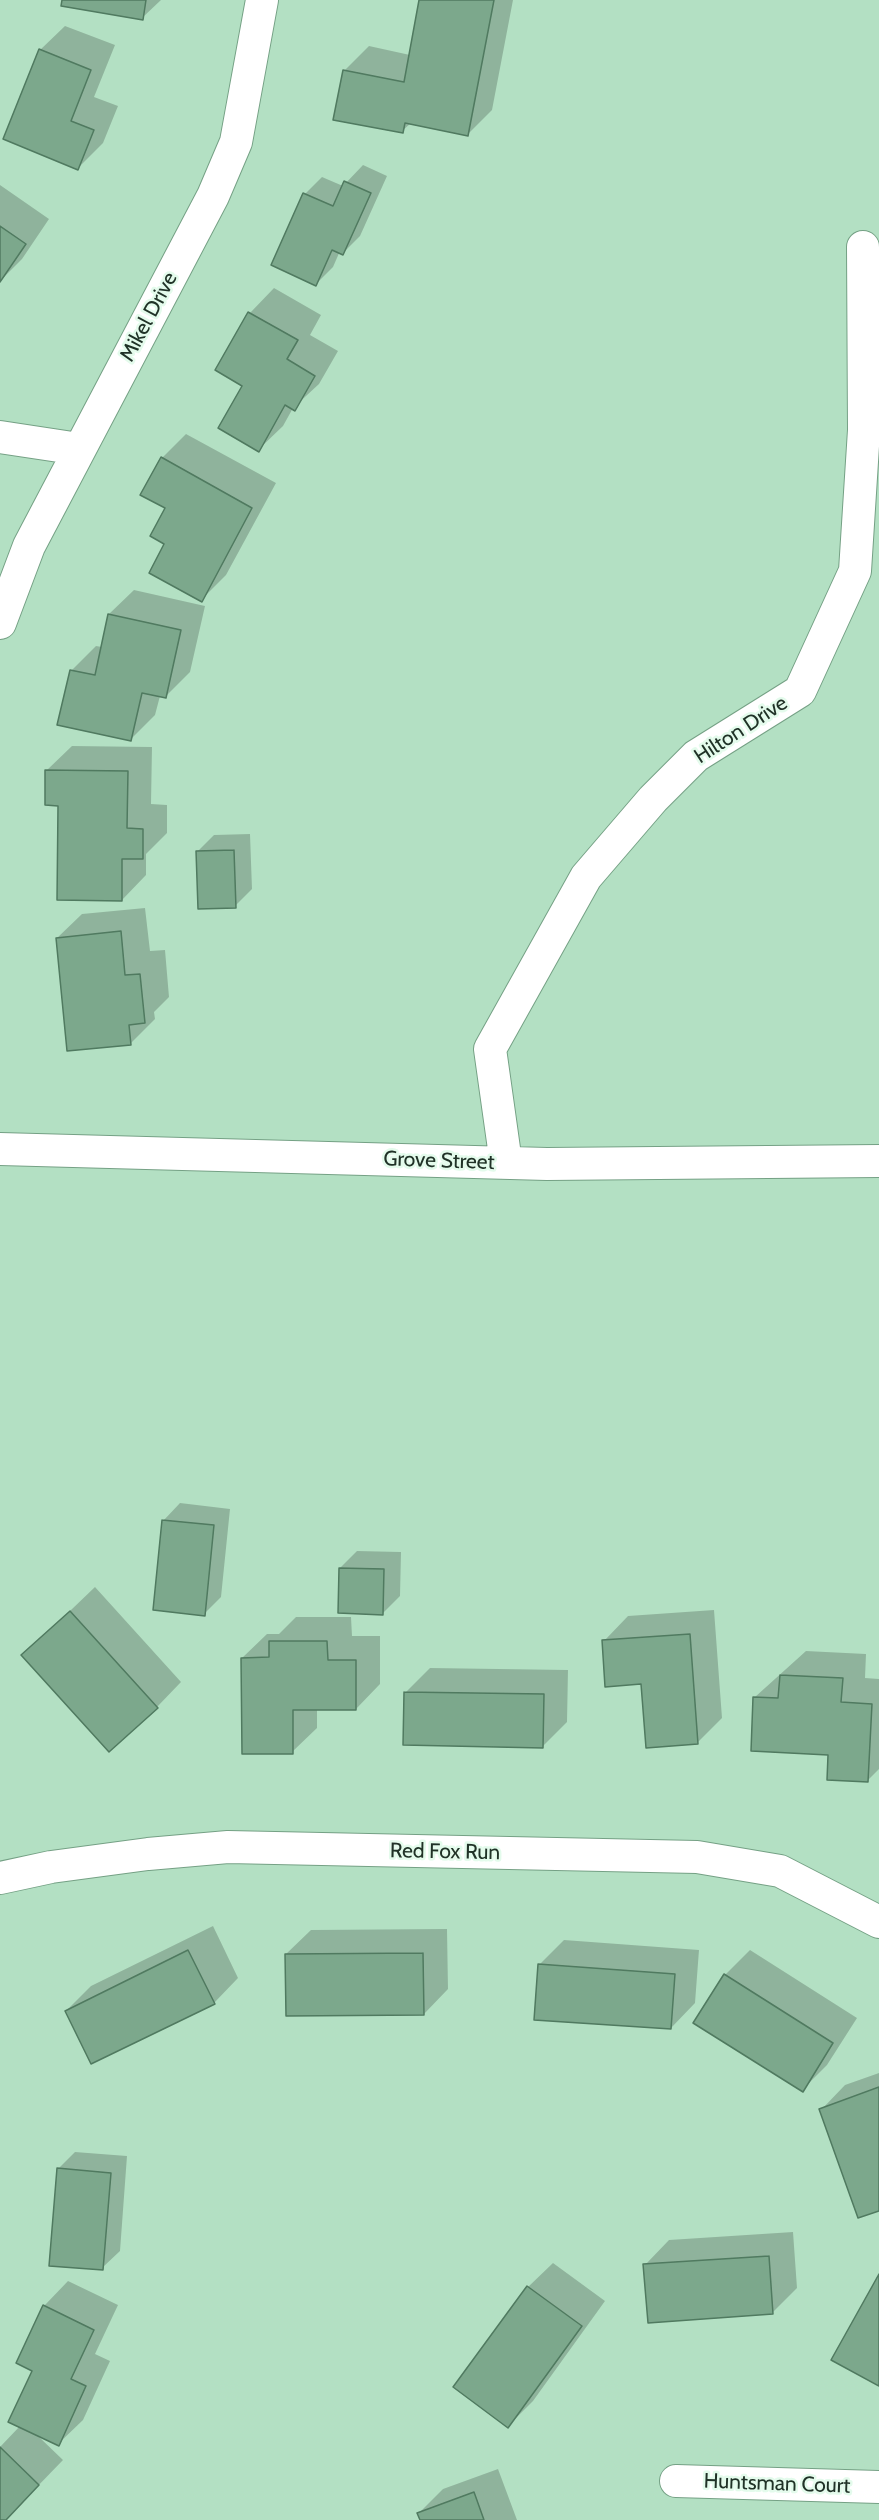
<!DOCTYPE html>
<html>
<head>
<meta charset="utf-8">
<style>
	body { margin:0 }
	canvas { display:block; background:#b3e0c3 }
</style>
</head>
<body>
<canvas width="879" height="2520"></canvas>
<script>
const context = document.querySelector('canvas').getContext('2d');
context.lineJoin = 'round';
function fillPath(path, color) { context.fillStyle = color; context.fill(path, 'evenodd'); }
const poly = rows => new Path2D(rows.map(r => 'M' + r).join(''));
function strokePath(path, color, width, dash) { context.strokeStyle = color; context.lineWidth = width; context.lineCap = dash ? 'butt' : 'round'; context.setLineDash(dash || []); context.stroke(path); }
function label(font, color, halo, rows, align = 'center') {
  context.font = font + ' Cabin,sans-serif'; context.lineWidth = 5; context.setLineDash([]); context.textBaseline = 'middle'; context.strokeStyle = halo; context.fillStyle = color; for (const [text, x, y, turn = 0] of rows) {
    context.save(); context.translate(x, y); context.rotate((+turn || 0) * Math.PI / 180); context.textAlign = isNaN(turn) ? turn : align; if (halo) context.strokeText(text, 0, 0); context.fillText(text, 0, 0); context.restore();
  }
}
fillPath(poly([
	[64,0,161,0,142,18],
	[421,0,513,0,492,110,468,134,411,123,402,131,344,71,369,46,410,55],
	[65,26,115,45,94,97,118,106,103,143,78,168,40,50],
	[363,165,387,176,360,236,343,253,340,251,333,267,316,284,305,194,322,177,343,186],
	[0,185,49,219,22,259,0,281],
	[274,288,321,315,310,335,338,351,319,384,293,408,283,426,258,450,244,385,250,313],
	[186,434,276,483,226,575,201,600,167,508,162,458],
	[134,590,205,606,190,672,165,697,160,696,155,715,131,739,72,670,96,646,102,647,109,614],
	[72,746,152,747,151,804,167,805,167,833,146,854,146,875,122,900,59,804,47,770],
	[250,834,252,889,235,906,197,852,214,835],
	[145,908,150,951,165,950,169,997,154,1012,155,1019,130,1044,57,938,82,914],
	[180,1503,230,1509,221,1597,204,1614,163,1521],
	[357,1551,401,1552,400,1596,383,1613,340,1568],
	[95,1587,181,1682,157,1707,24,1655],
	[714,1610,722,1718,697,1743,604,1641,628,1616],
	[296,1617,351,1617,352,1636,380,1636,380,1684,356,1709,317,1709,317,1728,292,1752,242,1658,267,1634,279,1634],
	[806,1651,866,1654,865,1678,879,1679,879,1769,867,1781,755,1697],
	[430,1668,568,1670,567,1722,542,1747,405,1693],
	[213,1926,238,1978,214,2003,66,2011,91,1986],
	[447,1929,448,1989,424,2014,286,1954,311,1930],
	[564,1940,699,1950,695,2003,671,2028,539,1965],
	[750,1950,857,2018,827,2065,802,2090,725,1975],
	[879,2073,879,2209,821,2110,845,2085],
	[75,2152,127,2156,120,2251,102,2268,58,2169],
	[793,2232,797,2288,772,2313,645,2265,669,2240],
	[553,2263,605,2301,533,2401,508,2426,528,2287],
	[68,2281,118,2305,95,2354,110,2361,83,2420,58,2444,37,2435,63,2460,5,2520,0,2520,0,2447,20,2426,34,2370,44,2306],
	[498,2469,517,2520,421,2520,419,2513,443,2489]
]), '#0003');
const building = poly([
	[62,0,146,0,143,20,61,6,62,0],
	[419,0,494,0,468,136,405,123,403,133,333,120,343,70,404,82,419,0],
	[39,49,91,70,71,121,94,130,78,170,3,139,39,49],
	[344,181,371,193,343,255,332,250,316,286,271,265,303,193,333,206,344,181],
	[0,226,26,244,0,282,0,226],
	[248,312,298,340,287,359,315,376,295,411,285,405,259,452,218,428,242,386,215,370,248,312],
	[161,457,252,508,202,602,149,573,164,544,150,536,165,508,140,495,161,457],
	[108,614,181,630,166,698,142,693,131,741,57,725,70,670,95,675,108,614],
	[45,770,128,771,127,828,143,829,143,859,122,859,122,901,57,900,58,806,45,805,45,770],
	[234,850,236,908,198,909,196,851,234,850],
	[121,931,125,975,140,974,145,1023,129,1025,131,1045,67,1051,56,938,121,931],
	[162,1520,214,1525,205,1616,153,1610,162,1520],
	[339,1568,384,1569,383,1615,338,1613,339,1568],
	[70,1611,158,1708,109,1752,21,1655,70,1611],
	[690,1634,698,1744,646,1748,641,1684,605,1687,602,1640,690,1634],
	[269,1641,327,1641,328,1660,356,1660,356,1710,293,1710,293,1754,242,1754,241,1658,269,1657,269,1641],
	[780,1675,843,1678,841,1702,872,1704,868,1782,827,1780,828,1755,751,1751,753,1697,778,1698,780,1675],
	[404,1692,544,1694,543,1748,403,1745,404,1692],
	[188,1950,215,2004,91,2064,65,2011,188,1950],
	[423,1953,424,2015,286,2016,285,1954,423,1953],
	[538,1964,675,1974,671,2029,534,2020,538,1964],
	[724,1974,833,2043,803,2092,693,2023,724,1974],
	[879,2087,879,2211,858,2218,819,2109,879,2087],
	[57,2168,111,2173,103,2270,49,2266,57,2168],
	[769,2256,773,2314,648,2323,643,2264,769,2256],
	[879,2274,879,2386,831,2360,879,2274],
	[527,2286,582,2326,508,2428,453,2387,527,2286],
	[43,2305,94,2330,71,2379,86,2386,59,2446,8,2422,32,2371,16,2363,43,2305],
	[0,2447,39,2485,6,2520,0,2520,0,2447],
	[474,2492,484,2520,420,2520,417,2513,474,2492]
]);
fillPath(building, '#7ca88c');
strokePath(building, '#507a60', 1.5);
const minor = poly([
	[0,437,79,449],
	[0,623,29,546,213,196,236,142,262,0],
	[0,1149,547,1164,879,1161],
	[506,1163,490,1049,586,877,653,799,696,756,800,691,855,571,864,430,863,247],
	[0,1878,51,1867,148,1854,228,1847,697,1857,780,1871,879,1922],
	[676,2481,879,2487]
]);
strokePath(minor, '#75a185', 34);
strokePath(minor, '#fff', 32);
label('21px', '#203227', '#e4fbec', [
	["Mikel Drive",149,317,-62],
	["Hilton Drive",741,730,-33],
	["Grove Street",439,1161,2],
	["Red Fox Run",445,1852,1],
	["Huntsman Court",777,2484,2]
]);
</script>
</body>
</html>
